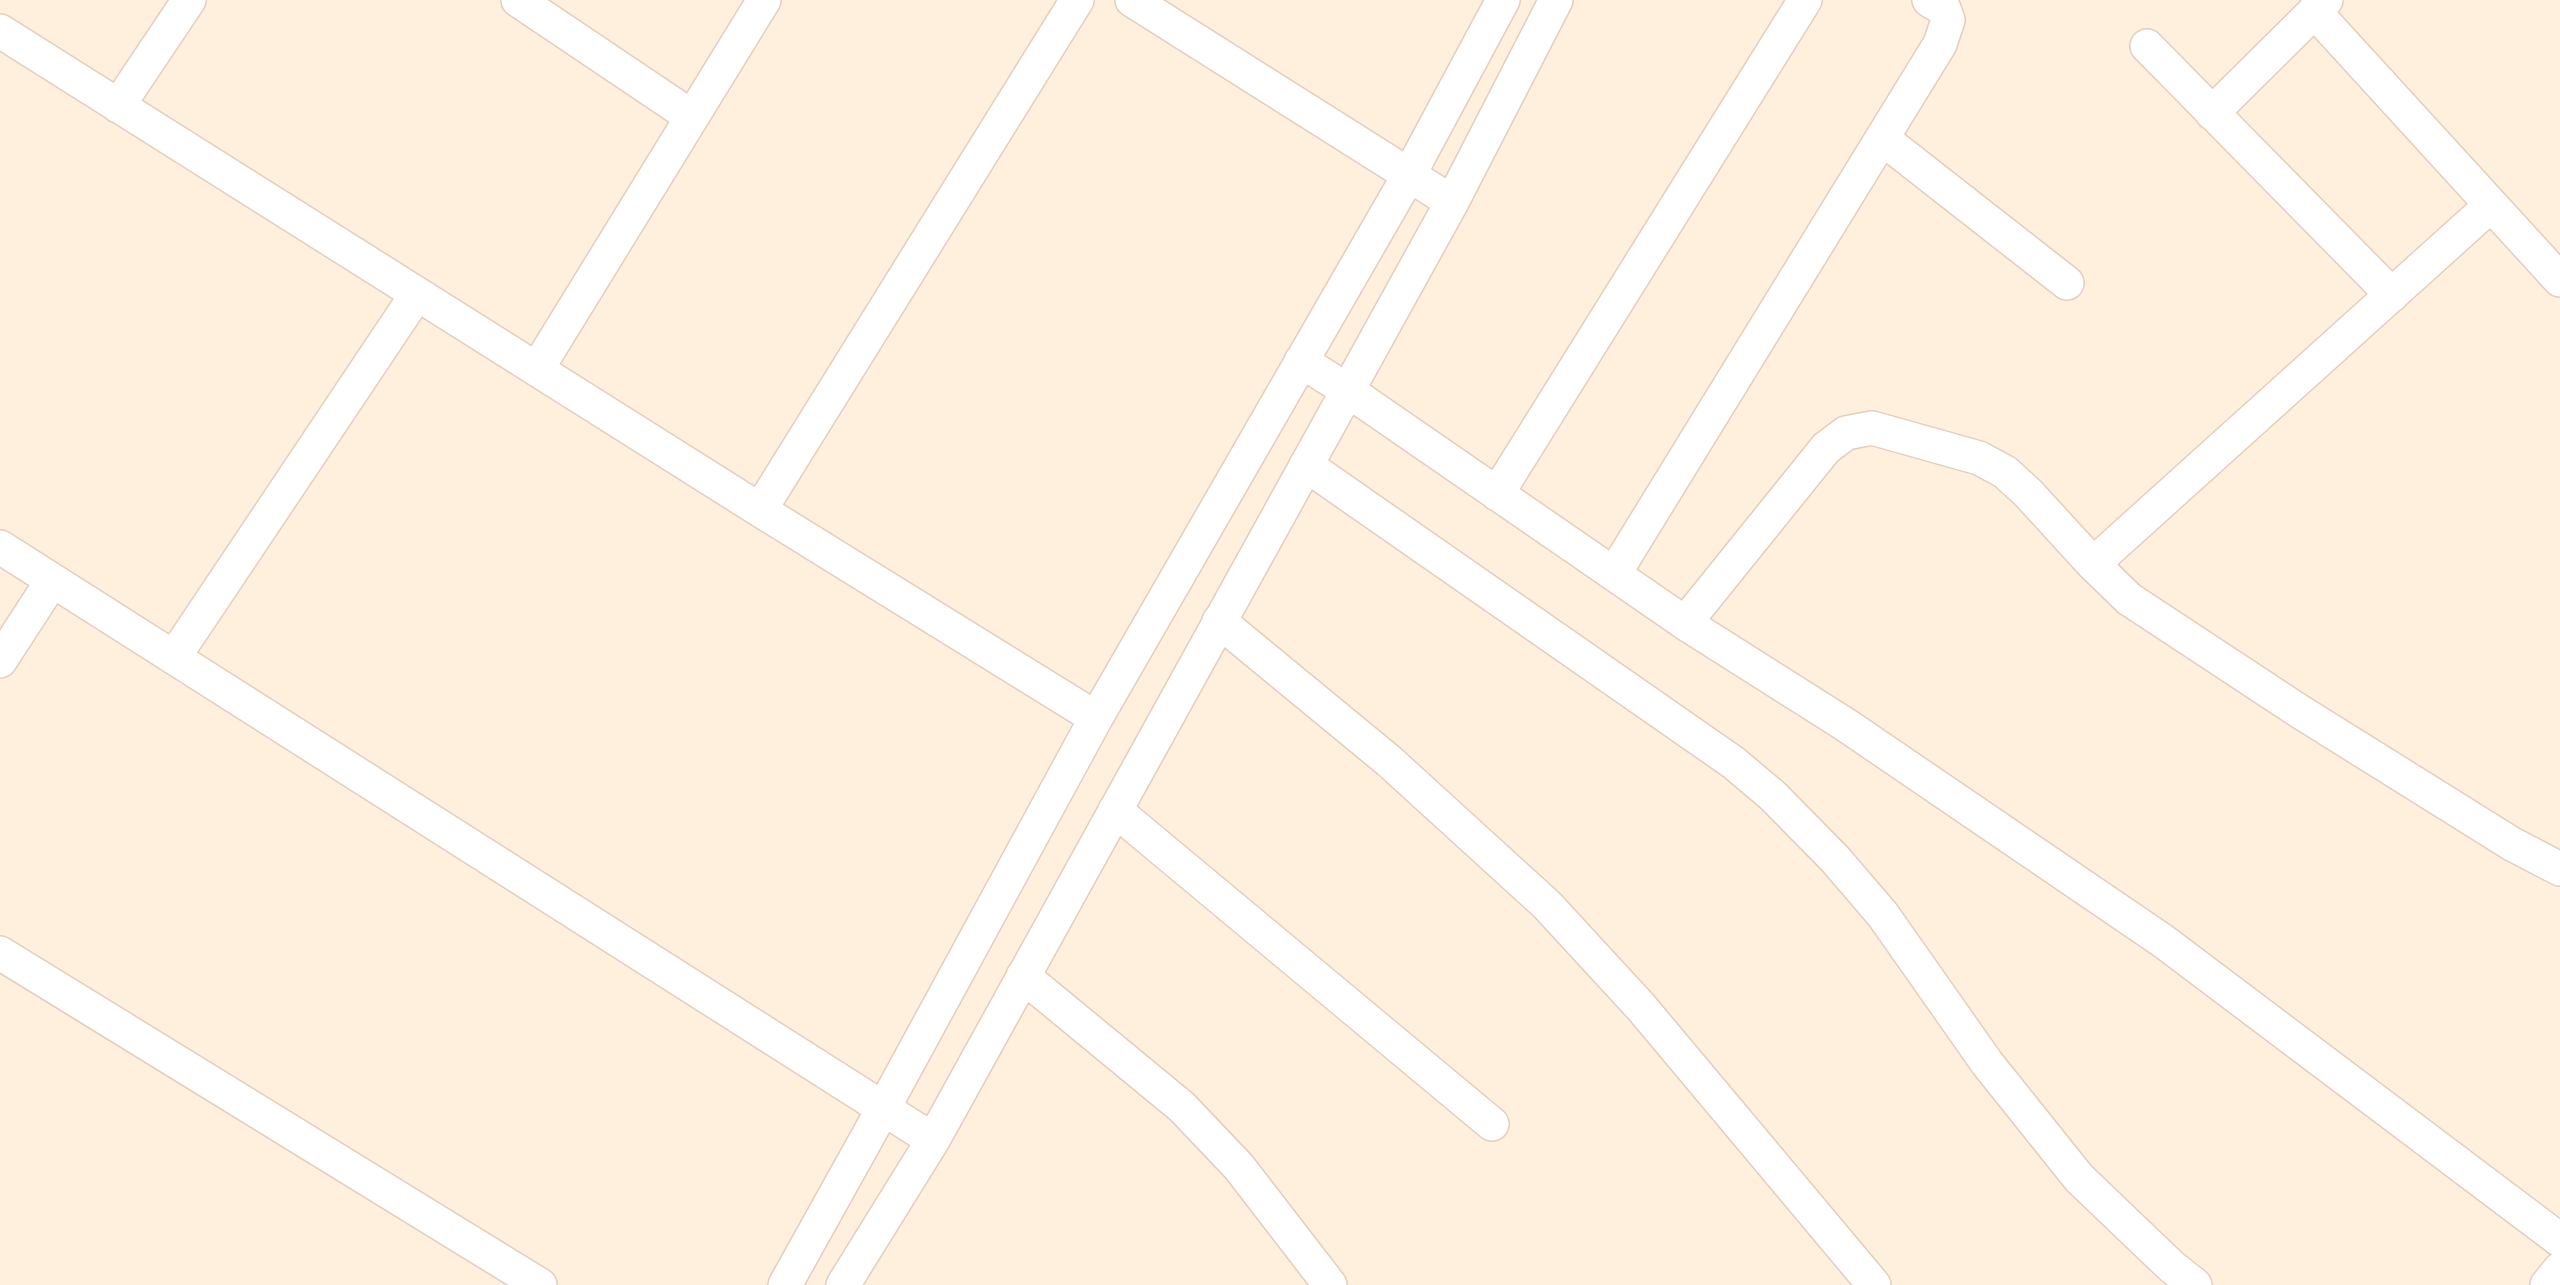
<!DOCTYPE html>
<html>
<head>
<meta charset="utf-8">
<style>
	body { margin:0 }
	canvas { display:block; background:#fef0dd }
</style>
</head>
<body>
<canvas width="2560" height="1285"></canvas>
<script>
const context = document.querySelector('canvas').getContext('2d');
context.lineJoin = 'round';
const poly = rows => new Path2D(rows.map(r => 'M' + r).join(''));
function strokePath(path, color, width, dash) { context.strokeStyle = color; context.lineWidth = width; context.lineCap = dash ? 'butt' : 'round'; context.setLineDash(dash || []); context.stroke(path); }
const minor = poly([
	[518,0,692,117],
	[1132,0,1452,202],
	[2314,11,2560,280],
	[0,31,760,510,1096,718],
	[2147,46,2392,295],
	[118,106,189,0],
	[2212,113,2326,0],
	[1883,139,2067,283],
	[1301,361,1347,390,1685,623,1846,725,2163,941,2560,1240],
	[537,369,764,0],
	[1306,465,1734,763,1773,796,1835,859,1883,915,1987,1063,2079,1178,2171,1266,2195,1285],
	[1497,494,1805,0],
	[760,510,1077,0],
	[0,547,933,1140],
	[2093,564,2490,206],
	[1614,574,1940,44,1948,20,1944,9,1929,0],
	[1219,621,1389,761,1547,905,1641,1007,1874,1285],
	[1685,623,1826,448,1846,433,1872,428,1979,458,2005,472,2028,493,2093,564,2129,599,2299,711,2512,844,2560,869],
	[174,657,417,294],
	[0,661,52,581],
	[1115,810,1492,1124],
	[0,953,540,1285],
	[1023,976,1182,1107,1239,1167,1330,1285],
	[785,1285,883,1109,1096,718,1409,175,1503,0],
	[843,1285,933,1140,1452,202,1556,0],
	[2547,1285,2560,1269]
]);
strokePath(minor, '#e4cdbc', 36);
strokePath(minor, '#fff', 33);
</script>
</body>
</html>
